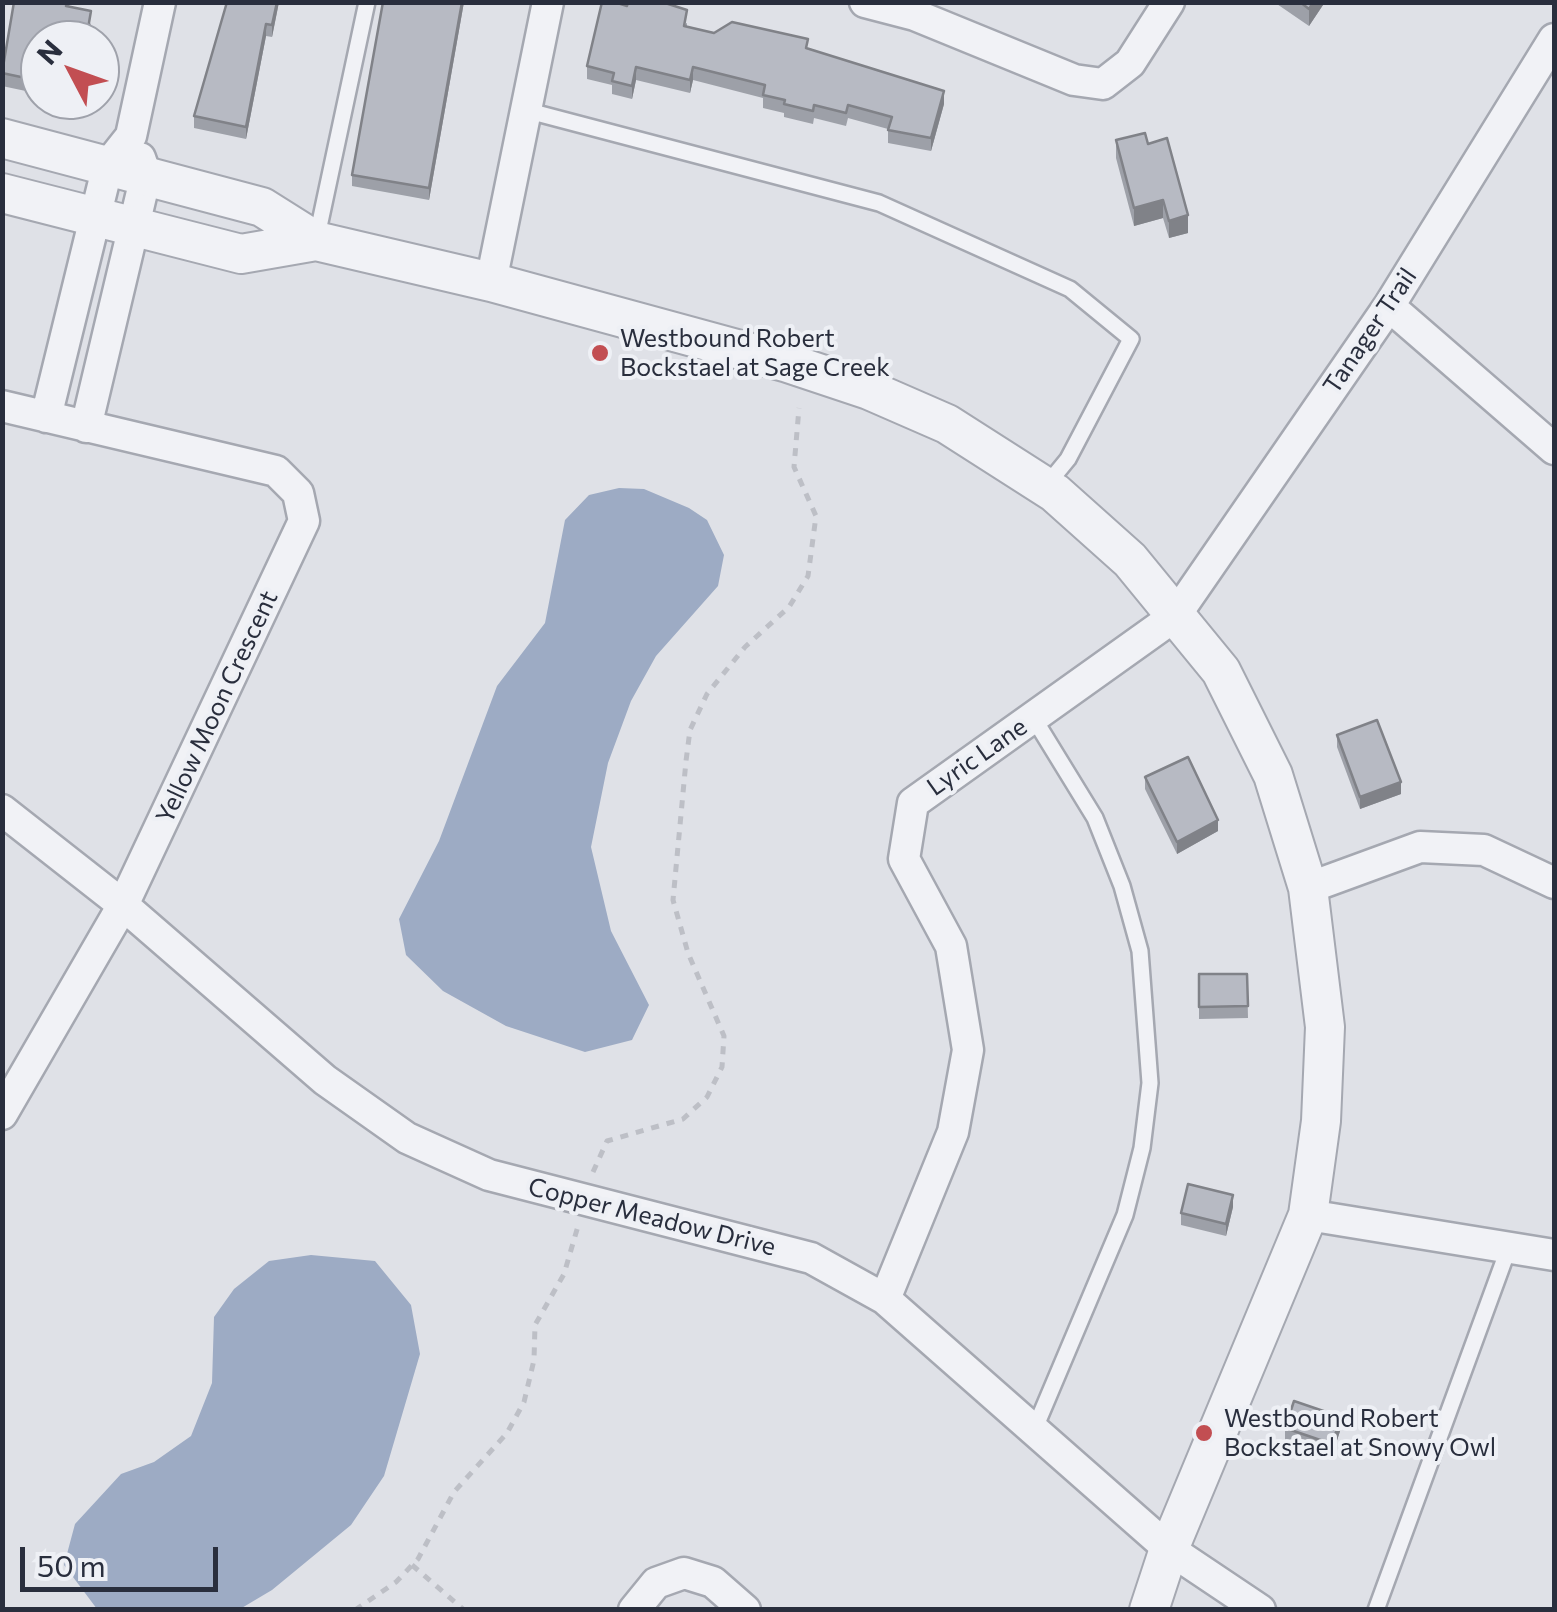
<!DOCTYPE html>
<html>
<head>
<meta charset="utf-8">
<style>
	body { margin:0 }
	#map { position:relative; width:1557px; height:1612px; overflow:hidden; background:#dfe1e7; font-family:Commissioner,sans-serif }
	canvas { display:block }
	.frame { position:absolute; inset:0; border:5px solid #292e3d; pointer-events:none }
	.north { position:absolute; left:20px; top:20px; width:100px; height:100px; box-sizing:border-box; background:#eef0f5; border:2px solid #9fa2ab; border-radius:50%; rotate:311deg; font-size:28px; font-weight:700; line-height:40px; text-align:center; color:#292e3d }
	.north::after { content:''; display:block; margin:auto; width:35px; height:45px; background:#c24e52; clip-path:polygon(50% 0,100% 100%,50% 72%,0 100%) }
	.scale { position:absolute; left:20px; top:1547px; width:198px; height:45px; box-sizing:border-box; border:5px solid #292e3d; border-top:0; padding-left:12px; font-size:30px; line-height:35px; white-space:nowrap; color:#292e3d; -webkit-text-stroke:8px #eef0f5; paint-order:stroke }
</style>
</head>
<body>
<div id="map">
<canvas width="1557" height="1612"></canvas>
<div class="frame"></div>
<div class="north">N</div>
<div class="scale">50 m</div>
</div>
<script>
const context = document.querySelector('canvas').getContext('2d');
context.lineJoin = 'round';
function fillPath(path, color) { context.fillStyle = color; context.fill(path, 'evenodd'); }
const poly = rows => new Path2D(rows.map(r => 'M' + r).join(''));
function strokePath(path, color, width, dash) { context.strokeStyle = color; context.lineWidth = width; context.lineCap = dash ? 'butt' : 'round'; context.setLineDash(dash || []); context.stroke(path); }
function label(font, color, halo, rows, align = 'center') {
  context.font = font + ' Commissioner,sans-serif'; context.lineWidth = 8; context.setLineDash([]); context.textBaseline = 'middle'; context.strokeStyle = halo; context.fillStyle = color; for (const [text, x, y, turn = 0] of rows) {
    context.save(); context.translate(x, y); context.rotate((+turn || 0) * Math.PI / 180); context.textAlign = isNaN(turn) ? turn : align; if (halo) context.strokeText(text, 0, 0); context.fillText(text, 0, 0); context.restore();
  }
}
fillPath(poly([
	[619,488,644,489,689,508,707,520,724,555,718,586,656,656,631,701,608,763,591,847,611,931,649,1005,632,1040,585,1052,506,1026,443,991,406,955,399,919,439,841,497,686,545,623,565,520,589,495],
	[311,1255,375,1261,411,1305,420,1354,384,1476,351,1525,272,1590,240,1609,97,1609,64,1565,75,1524,121,1474,154,1462,191,1436,212,1383,214,1317,234,1289,269,1261]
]), '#9dabc4');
const service = poly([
	[525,110,879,203,1070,289,1131,339,1068,459,1045,487],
	[316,241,367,2],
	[1033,717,1095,818,1122,886,1140,951,1150,1083,1142,1148,1125,1215,1035,1428],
	[1376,1610,1509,1247]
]);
const minor = poly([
	[865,2,915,15,1074,80,1103,84,1130,63,1169,2],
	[491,282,548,2],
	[1389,306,1554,449],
	[2,406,276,471,298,493,304,521,123,905,2,1114],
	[46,417,108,165,131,136,160,2],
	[86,427,146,175,140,158],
	[2,810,123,905,325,1080,407,1138,489,1175,811,1258,885,1299,1169,1549,1260,1610],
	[1308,888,1420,847,1484,850,1554,883],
	[1308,1215,1554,1255],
	[885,1299,953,1132,968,1050,951,946,904,859,913,803,1175,616,1389,306,1554,39],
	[634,1610,656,1583,684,1573,713,1582,745,1610]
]);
const tertiary = poly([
	[2,138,262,207,316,241,491,282,788,363,869,390,947,424,1055,493,1130,560,1221,671,1273,775,1308,888,1325,1027,1321,1121,1308,1215,1169,1549,1149,1610],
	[2,193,241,254,316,241]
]);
strokePath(service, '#a5a8b1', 20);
strokePath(minor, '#a5a8b1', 35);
strokePath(tertiary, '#a5a8b1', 42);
strokePath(poly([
	[593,1172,607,1141,683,1119,707,1097,722,1067,724,1036,688,953,673,900,686,761,690,730,707,694,745,647,789,607,808,576,816,516,794,467,799,408],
	[412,1565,464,1610],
	[355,1610,396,1582,418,1559,454,1492,507,1433,524,1402,534,1360,535,1325,564,1274,578,1226]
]), '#bdbfc6', 5, [8, 8]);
strokePath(service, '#f1f2f6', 15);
strokePath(minor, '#f1f2f6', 30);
strokePath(tertiary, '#f1f2f6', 38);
fillPath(poly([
	[14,2,70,2,69,7,91,24,88,40,40,40,40,94,2,86,2,72],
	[279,2,272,37,266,36,246,139,194,128,194,116],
	[464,2,429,200,352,186,352,175],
	[1274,2,1325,2,1309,26],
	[687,23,687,26,714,33,808,48,944,104,931,151,888,143,888,129,848,118,846,126,814,118,813,124,784,117,784,113,763,108,763,98,693,80,690,93,636,80,632,99,612,94,612,85,587,79,587,66],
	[1116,140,1148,144,1188,233,1169,238,1163,218,1134,226,1116,158],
	[1337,735,1401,794,1360,809,1337,747],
	[1145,777,1218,831,1177,854,1145,789],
	[1199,974,1247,974,1248,1018,1199,1019],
	[1233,1207,1226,1236,1181,1225,1181,1213],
	[1285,1428,1341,1428,1332,1456,1285,1440]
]), '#9da0a8');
fillPath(poly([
	[277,2,279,2,272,37,272,25],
	[462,2,464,2,429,200,429,188],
	[1313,2,1325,2,1309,26,1309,9],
	[266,24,266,36,246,139,246,127],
	[636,67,636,80,632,99,632,86],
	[693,67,693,80,690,93,690,80],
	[944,91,944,104,931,151,931,138],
	[1163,200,1163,218,1134,226,1134,208],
	[1188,215,1188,233,1169,238,1169,221],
	[1401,782,1401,794,1360,809,1360,797],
	[1218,820,1218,831,1177,854,1177,842],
	[1233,1195,1233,1207,1226,1236,1226,1224],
	[1341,1417,1341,1428,1332,1456,1332,1444]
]), '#808288');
const building = poly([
	[14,2,67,2,66,6,91,11,86,40,40,40,40,81,2,73,14,2],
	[227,2,277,2,272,25,266,24,246,127,194,116,227,2],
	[383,2,462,2,429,188,352,175,383,2],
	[602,2,614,2,627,6,628,2,662,2,687,10,684,26,714,33,732,22,808,39,806,48,944,91,931,138,888,130,892,117,848,105,846,113,814,105,813,111,784,104,785,100,763,95,765,85,693,67,690,80,636,67,632,86,612,81,614,73,587,66,602,2],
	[1300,2,1313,2,1309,9,1300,2],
	[1145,133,1148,144,1167,138,1188,215,1169,221,1163,200,1134,208,1116,140,1145,133],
	[1377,720,1401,782,1360,797,1337,735,1377,720],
	[1188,757,1218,820,1177,842,1145,777,1188,757],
	[1199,974,1247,974,1248,1006,1199,1007,1199,974],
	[1188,1184,1233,1195,1226,1224,1181,1213,1188,1184],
	[1294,1401,1341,1417,1332,1444,1285,1428,1294,1401]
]);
fillPath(building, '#b7bac3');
strokePath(building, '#808288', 2.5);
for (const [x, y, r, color] of [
	[600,353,10,"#c24e52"],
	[1204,1433,10,"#c24e52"]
]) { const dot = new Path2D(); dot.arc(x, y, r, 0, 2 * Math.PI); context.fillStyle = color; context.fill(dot); strokePath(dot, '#eef0f5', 4); }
label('25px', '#292e3d', '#eef0f5', [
	["Tanager Trail",1370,331,-56],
	["Yellow Moon Crescent",217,707,-65],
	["Lyric Lane",977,757,-35],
	["Copper Meadow Drive",652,1217,14]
]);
label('25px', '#292e3d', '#eef0f5', [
	["Westbound Robert",620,339],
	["Bockstael at Sage Creek",620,368],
	["Westbound Robert",1224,1419],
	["Bockstael at Snowy Owl",1224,1448]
], 'left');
</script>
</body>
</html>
